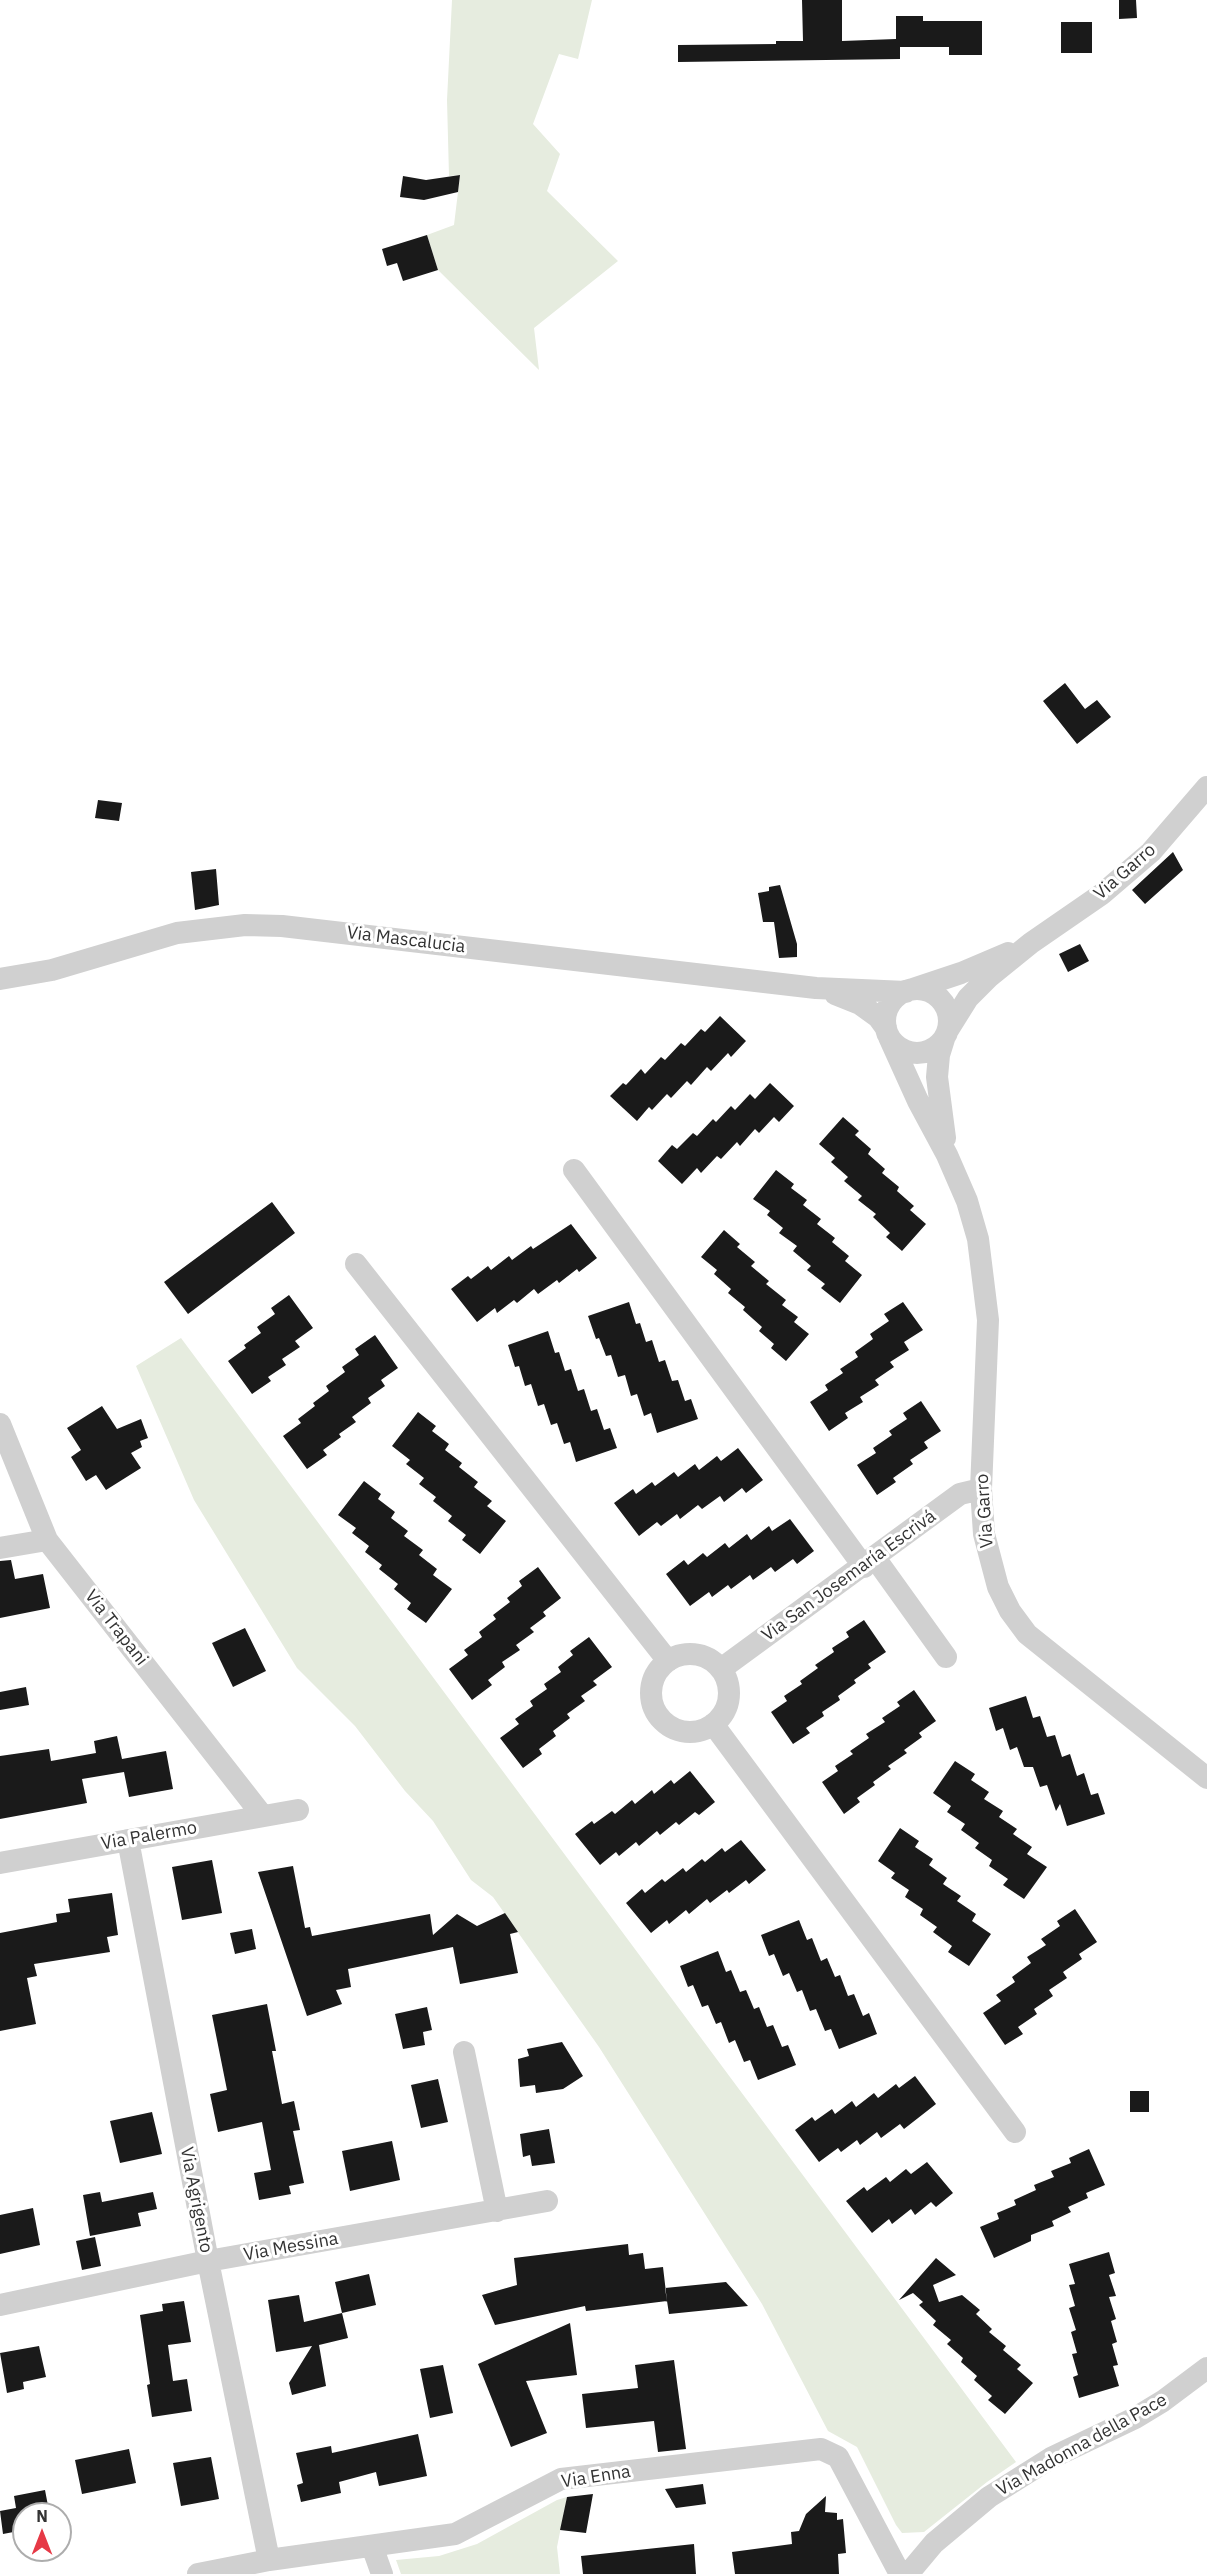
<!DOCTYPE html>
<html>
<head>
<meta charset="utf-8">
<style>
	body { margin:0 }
	#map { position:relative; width:1207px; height:2574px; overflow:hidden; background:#fff; font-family:"IBM Plex Sans",sans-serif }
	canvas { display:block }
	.north { position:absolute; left:12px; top:2502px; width:60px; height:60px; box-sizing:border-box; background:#fff; border:2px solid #adadad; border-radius:50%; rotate:0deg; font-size:16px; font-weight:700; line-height:24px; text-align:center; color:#333 }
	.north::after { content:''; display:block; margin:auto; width:21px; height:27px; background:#e63946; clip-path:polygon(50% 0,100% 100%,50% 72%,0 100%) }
</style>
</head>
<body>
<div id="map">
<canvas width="1207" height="2574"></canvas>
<div class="north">N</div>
</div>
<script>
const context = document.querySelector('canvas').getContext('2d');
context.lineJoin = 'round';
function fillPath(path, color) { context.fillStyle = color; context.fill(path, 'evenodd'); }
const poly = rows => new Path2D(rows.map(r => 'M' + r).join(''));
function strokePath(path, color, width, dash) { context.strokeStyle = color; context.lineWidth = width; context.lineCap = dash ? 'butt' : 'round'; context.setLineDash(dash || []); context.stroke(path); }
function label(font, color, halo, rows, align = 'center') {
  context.font = font + ' "IBM Plex Sans",sans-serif'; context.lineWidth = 6; context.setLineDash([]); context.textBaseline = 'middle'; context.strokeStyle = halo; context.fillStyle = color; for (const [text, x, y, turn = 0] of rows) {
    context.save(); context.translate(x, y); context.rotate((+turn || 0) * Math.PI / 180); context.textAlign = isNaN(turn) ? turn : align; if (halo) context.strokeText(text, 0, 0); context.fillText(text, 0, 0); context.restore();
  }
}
fillPath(poly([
	[452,0,592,0,578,59,559,54,533,124,560,154,547,191,618,261,534,328,539,370,438,270,427,235,454,225,458,192,460,175,449,176,447,100],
	[181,1338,1016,2462,987,2482,924,2532,902,2533,896,2525,857,2447,828,2431,762,2304,599,2047,493,1897,471,1880,433,1821,405,1791,355,1726,297,1668,194,1500,136,1366],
	[567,2497,557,2547,560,2574,401,2574,396,2560,439,2556,477,2544,557,2500]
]), '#e6ecdf');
fillPath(poly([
	[802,0,842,0,842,41,896,39,896,16,923,16,923,21,982,21,982,55,949,55,949,47,900,47,900,59,678,62,678,45,776,44,776,41,803,41],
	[1119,0,1136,0,1137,18,1119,19],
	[1061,22,1092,22,1092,53,1061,53],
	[460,175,458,192,424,200,400,197,403,176,426,180],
	[427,235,438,270,403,281,397,263,387,266,382,249],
	[1065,683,1085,709,1097,700,1111,717,1077,744,1043,701],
	[98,800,122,803,119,821,95,818],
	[1173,852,1183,870,1145,904,1132,890],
	[216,869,219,905,195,910,191,872],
	[780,885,797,944,797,957,779,958,774,922,763,922,758,893,769,891,769,887],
	[1080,944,1089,961,1068,972,1059,954],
	[720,1016,746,1041,731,1057,728,1053,711,1071,707,1067,691,1085,687,1081,671,1098,667,1094,652,1110,649,1107,637,1121,610,1096,623,1083,626,1085,641,1069,645,1074,661,1057,665,1060,681,1043,685,1046,701,1029,705,1032],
	[770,1083,794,1106,779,1122,774,1117,759,1133,755,1129,740,1146,737,1142,721,1159,717,1156,701,1173,697,1168,682,1184,658,1161,672,1145,677,1149,693,1133,697,1136,713,1119,716,1122,731,1106,735,1110,750,1094,755,1099],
	[843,1117,859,1131,855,1135,871,1149,868,1154,885,1169,882,1173,899,1187,897,1191,914,1206,910,1210,926,1224,902,1251,886,1237,890,1233,873,1217,876,1214,858,1200,862,1196,844,1181,848,1177,831,1162,835,1158,819,1144],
	[776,1170,794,1184,791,1188,807,1200,803,1205,821,1219,817,1224,835,1238,832,1242,849,1256,845,1261,862,1275,840,1303,821,1288,825,1284,807,1270,811,1266,793,1251,797,1246,779,1233,783,1228,767,1215,770,1211,753,1199],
	[272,1202,295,1233,188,1314,164,1282],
	[571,1224,597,1258,579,1272,577,1269,559,1283,557,1280,538,1294,534,1289,517,1303,514,1300,497,1313,495,1308,477,1322,451,1289,468,1276,471,1279,488,1266,491,1270,509,1256,512,1260,531,1246,533,1249],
	[724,1230,740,1244,737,1247,755,1262,751,1266,769,1281,766,1284,786,1300,782,1305,798,1317,794,1322,809,1334,786,1361,771,1348,774,1344,759,1331,762,1327,743,1310,745,1307,728,1293,731,1289,714,1274,717,1270,701,1257],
	[289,1295,313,1328,295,1341,300,1347,282,1359,286,1365,268,1377,271,1381,252,1394,228,1361,246,1348,244,1345,261,1333,257,1327,275,1314,271,1308],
	[629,1302,636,1324,640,1323,646,1342,652,1340,659,1362,665,1360,672,1381,678,1380,685,1401,691,1399,698,1419,657,1433,651,1413,644,1416,637,1394,631,1396,625,1375,618,1377,611,1355,606,1356,599,1338,596,1339,588,1316],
	[903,1302,923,1330,904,1342,909,1350,890,1362,894,1367,875,1380,879,1385,860,1397,863,1402,845,1413,848,1418,829,1431,810,1402,828,1390,825,1385,843,1373,840,1369,858,1357,855,1352,873,1339,870,1334,889,1321,884,1314],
	[548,1331,555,1353,559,1352,565,1371,571,1369,578,1391,584,1389,591,1411,597,1409,604,1430,610,1428,617,1448,576,1462,570,1442,564,1444,557,1423,551,1425,544,1404,538,1406,531,1384,525,1386,519,1366,515,1367,508,1345],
	[375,1335,398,1368,381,1380,385,1386,368,1398,371,1403,352,1417,356,1422,339,1434,341,1437,323,1450,327,1455,307,1469,283,1436,301,1423,298,1419,315,1406,313,1403,329,1391,326,1386,345,1372,342,1367,359,1355,355,1349],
	[921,1401,941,1431,924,1442,928,1448,910,1460,913,1464,893,1478,896,1482,877,1495,857,1465,876,1453,873,1448,892,1435,889,1431,907,1419,903,1413],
	[102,1406,117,1429,141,1419,148,1438,140,1441,142,1447,131,1453,141,1468,106,1490,96,1475,86,1481,71,1457,81,1450,67,1428],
	[418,1412,436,1426,432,1431,449,1444,445,1450,462,1463,459,1467,478,1482,474,1487,492,1501,487,1506,506,1521,480,1554,462,1540,466,1535,448,1521,452,1516,433,1501,436,1497,419,1484,424,1478,406,1464,410,1460,392,1446],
	[738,1448,763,1480,746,1493,742,1488,724,1502,720,1496,702,1509,698,1505,680,1519,677,1514,661,1526,657,1522,639,1536,614,1503,633,1489,636,1494,652,1482,655,1486,674,1472,678,1477,695,1464,699,1470,717,1456,721,1461],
	[364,1481,381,1494,378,1499,395,1512,391,1518,408,1531,404,1536,423,1550,419,1555,437,1569,433,1575,452,1589,426,1623,407,1609,411,1603,394,1589,398,1584,379,1569,382,1565,365,1552,369,1546,352,1533,356,1528,338,1515],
	[790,1519,814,1551,797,1564,793,1559,775,1572,771,1567,753,1580,750,1575,731,1589,728,1585,712,1597,709,1592,690,1606,666,1574,684,1560,688,1565,703,1553,707,1557,725,1543,729,1548,747,1534,751,1540,769,1526,772,1531],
	[11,1560,15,1579,43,1574,50,1608,0,1618,0,1561],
	[538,1567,561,1598,543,1612,546,1616,530,1628,534,1632,516,1645,520,1650,502,1662,505,1667,488,1680,492,1685,472,1700,449,1669,468,1655,464,1650,482,1637,479,1632,496,1619,493,1615,510,1602,507,1598,522,1586,519,1581],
	[864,1620,886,1652,868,1664,871,1668,854,1680,856,1683,838,1696,840,1700,822,1712,824,1716,806,1728,810,1733,793,1744,771,1712,787,1701,784,1696,802,1684,800,1681,818,1668,815,1665,834,1652,832,1648,849,1637,846,1632],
	[245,1628,266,1671,233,1687,212,1643],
	[589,1637,612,1667,593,1681,597,1685,581,1696,585,1701,567,1714,570,1718,553,1731,556,1736,539,1749,542,1754,523,1768,500,1738,519,1724,515,1719,533,1706,530,1701,547,1689,544,1684,561,1672,558,1667,573,1655,570,1651],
	[26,1687,29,1705,0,1710,0,1692],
	[914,1690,936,1721,919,1733,922,1737,904,1750,907,1753,888,1766,891,1769,873,1782,875,1785,857,1798,860,1802,844,1814,822,1782,838,1771,835,1766,853,1754,850,1751,869,1738,866,1734,885,1722,882,1718,900,1706,897,1702],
	[1026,1696,1033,1718,1040,1716,1047,1737,1055,1735,1062,1757,1070,1754,1077,1776,1084,1773,1091,1795,1098,1793,1105,1814,1067,1826,1060,1804,1056,1811,1047,1785,1040,1787,1033,1767,1024,1767,1017,1747,1010,1750,1003,1728,996,1731,989,1708],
	[117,1736,122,1759,166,1751,173,1789,129,1797,124,1772,82,1779,87,1803,0,1819,0,1756,49,1749,51,1761,96,1753,94,1741],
	[955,1761,975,1774,971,1780,989,1792,984,1799,1003,1811,999,1817,1017,1829,1013,1834,1032,1847,1027,1854,1047,1867,1024,1899,1003,1885,1008,1879,989,1866,992,1860,975,1848,979,1843,961,1830,965,1824,947,1812,951,1806,933,1793],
	[690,1771,715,1802,699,1815,695,1812,679,1825,676,1822,660,1835,657,1831,639,1846,636,1842,619,1856,616,1852,600,1865,575,1834,592,1821,594,1824,612,1811,615,1814,632,1800,635,1804,652,1790,654,1794,671,1780,674,1784],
	[900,1828,919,1841,915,1847,933,1859,929,1865,947,1878,943,1884,961,1896,957,1901,976,1914,972,1921,991,1934,969,1966,948,1952,952,1946,933,1932,937,1927,920,1915,923,1909,905,1897,909,1890,891,1878,895,1873,878,1861],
	[741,1840,766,1870,749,1884,746,1880,729,1893,727,1890,710,1903,707,1899,689,1914,686,1910,669,1924,667,1920,651,1933,626,1903,642,1889,645,1893,662,1879,665,1882,683,1868,686,1872,702,1859,705,1862,722,1848,725,1852],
	[212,1860,222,1913,182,1920,172,1867],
	[293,1866,305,1928,310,1927,312,1936,430,1914,433,1935,457,1914,477,1926,505,1913,518,1932,510,1934,518,1973,460,1984,453,1947,348,1969,351,1987,336,1990,342,2004,307,2016,258,1872],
	[112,1893,118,1935,107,1937,110,1952,34,1964,37,1976,27,1978,36,2024,0,2031,0,1933,57,1922,56,1914,70,1912,68,1899],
	[1075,1909,1097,1942,1079,1954,1082,1959,1063,1972,1067,1978,1049,1990,1053,1996,1034,2009,1037,2014,1018,2027,1023,2034,1005,2045,983,2013,1001,2001,996,1995,1015,1982,1012,1977,1031,1963,1027,1957,1046,1945,1041,1939,1060,1926,1057,1921],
	[799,1920,807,1940,812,1938,821,1961,827,1958,835,1977,840,1975,848,1996,854,1994,863,2016,869,2013,877,2034,839,2049,831,2029,825,2031,816,2009,810,2011,802,1990,797,1992,789,1973,783,1976,774,1954,769,1956,761,1935],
	[252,1929,256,1949,235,1954,230,1933],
	[718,1951,726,1972,731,1970,740,1992,746,1990,754,2009,759,2007,767,2027,773,2025,782,2047,788,2045,796,2065,758,2080,750,2060,744,2062,735,2040,729,2043,721,2022,716,2024,708,2005,702,2007,693,1985,688,1987,680,1966],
	[267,2004,276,2051,272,2051,282,2104,294,2101,300,2130,293,2131,304,2183,289,2186,291,2194,259,2200,254,2173,271,2170,262,2122,218,2132,210,2094,227,2090,212,2015],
	[427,2007,432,2030,423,2032,425,2045,403,2049,395,2014],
	[562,2042,583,2076,563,2089,536,2093,535,2085,520,2087,518,2059,529,2056,527,2049],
	[915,2076,936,2104,904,2129,900,2124,881,2138,877,2132,860,2145,857,2140,841,2152,838,2148,819,2162,795,2130,812,2117,815,2121,832,2109,835,2114,852,2101,856,2107,874,2093,878,2098,896,2084,899,2088],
	[438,2079,448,2122,421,2128,411,2085],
	[1130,2091,1149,2091,1149,2112,1130,2112],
	[152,2112,162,2154,120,2163,110,2121],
	[549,2129,555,2163,532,2166,530,2155,523,2157,520,2134],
	[392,2141,400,2180,350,2191,342,2151],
	[1089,2149,1105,2185,1086,2193,1088,2198,1068,2207,1071,2212,1052,2221,1054,2226,1031,2235,1031,2241,994,2258,980,2227,999,2219,997,2213,1016,2205,1014,2200,1036,2190,1034,2185,1054,2177,1051,2171,1071,2163,1069,2158],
	[927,2162,953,2193,936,2207,931,2202,915,2215,911,2209,892,2224,889,2219,872,2233,846,2201,864,2187,867,2191,886,2177,890,2182,906,2169,911,2174],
	[100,2192,102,2202,153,2192,157,2209,138,2213,141,2226,90,2236,83,2195],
	[33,2208,40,2245,0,2254,0,2215],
	[95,2237,101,2266,82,2270,76,2241],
	[628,2244,629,2255,643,2253,645,2269,663,2267,667,2301,586,2311,585,2306,495,2325,482,2295,517,2285,514,2258],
	[1109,2252,1115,2273,1109,2275,1116,2296,1109,2297,1116,2319,1111,2321,1117,2342,1112,2344,1118,2365,1113,2366,1119,2386,1079,2398,1073,2377,1078,2375,1072,2354,1077,2353,1071,2332,1076,2330,1069,2308,1075,2306,1069,2285,1075,2284,1069,2264],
	[936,2258,956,2275,933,2285,939,2302,962,2295,980,2310,976,2314,992,2329,989,2332,1006,2346,1003,2350,1021,2365,1017,2369,1033,2383,1005,2414,988,2400,992,2396,974,2380,977,2376,961,2362,963,2358,947,2344,951,2340,933,2325,936,2321,919,2305,923,2302,913,2293,899,2300],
	[369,2274,376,2305,342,2313,335,2282],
	[726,2282,748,2306,669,2314,665,2288],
	[299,2295,304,2322,342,2313,348,2338,319,2345,326,2386,292,2395,289,2383,312,2346,276,2352,268,2300],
	[184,2301,191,2342,168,2345,173,2381,187,2379,192,2411,152,2417,147,2385,150,2384,140,2315,163,2311,162,2304],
	[570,2323,577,2375,526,2381,547,2433,511,2447,478,2364],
	[39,2346,46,2377,23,2382,24,2389,7,2393,0,2353],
	[674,2360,686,2449,658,2452,654,2421,586,2428,582,2394,638,2388,635,2365],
	[443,2365,453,2413,430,2418,420,2369],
	[418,2434,427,2476,379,2486,376,2472,339,2482,341,2493,301,2502,297,2485,303,2483,296,2453,331,2446,332,2453],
	[129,2449,136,2483,82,2494,75,2460],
	[211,2457,219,2499,181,2506,173,2463],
	[703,2484,706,2504,676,2508,665,2489],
	[45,2490,49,2511,43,2512,44,2514,24,2514,24,2530,3,2534,0,2511,16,2508,14,2496],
	[593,2494,586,2533,560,2530,567,2497],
	[826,2496,825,2512,837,2513,837,2520,843,2519,846,2553,838,2554,839,2574,735,2574,732,2552,792,2544,791,2532,799,2531,806,2514],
	[694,2544,696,2574,583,2574,581,2556]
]), '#1a1a1a');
strokePath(poly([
	[0,979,52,970,177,933,245,925,282,926,816,988,906,992],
	[913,989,961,973,1008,953],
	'885 1021a32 32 0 1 1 64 0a32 32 0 1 1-64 0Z',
	[835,994,860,1004,878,1017,886,1028],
	[948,1030,968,998,989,977,1031,943,1102,894,1151,852,1207,787],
	[889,1037,918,1101,947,1155,967,1201,978,1239,988,1320,981,1489,984,1534,998,1587,1010,1611,1027,1634,1207,1778],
	[944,1039,939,1055,937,1077,945,1138],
	[574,1170,864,1567],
	[356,1264,668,1661],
	[0,1424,47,1540,262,1815],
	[0,1548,47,1540],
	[875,1558,946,1657],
	'651 1693a39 39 0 1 1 78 0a39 39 0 1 1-78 0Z',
	[721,1669,960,1494,981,1489],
	[713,1724,1015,2132],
	[128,1840,208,2261,269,2560],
	[0,1863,298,1810],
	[464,2052,497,2211],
	[0,2305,208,2261,547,2201],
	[372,2546,382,2574],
	[198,2574,269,2560,455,2534,561,2479,821,2449,838,2457,900,2574],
	[908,2574,934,2543,989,2497,1051,2458,1135,2418,1163,2401,1207,2368]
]), '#d0d0d0', 22);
label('18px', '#333', '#fff', [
	["Via Garro",1125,872,-41],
	["Via Mascalucia",406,940,7],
	["Via Garro",985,1511,-94],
	["Via San Josemaría Escrivá",849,1576,-36],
	["Via Trapani",116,1628,52],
	["Via Palermo",149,1836,-10],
	["Via Agrigento",196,2200,79],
	["Via Messina",291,2247,-10],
	["Via Madonna della Pace",1082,2445,-29],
	["Via Enna",596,2477,-9]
]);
</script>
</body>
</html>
